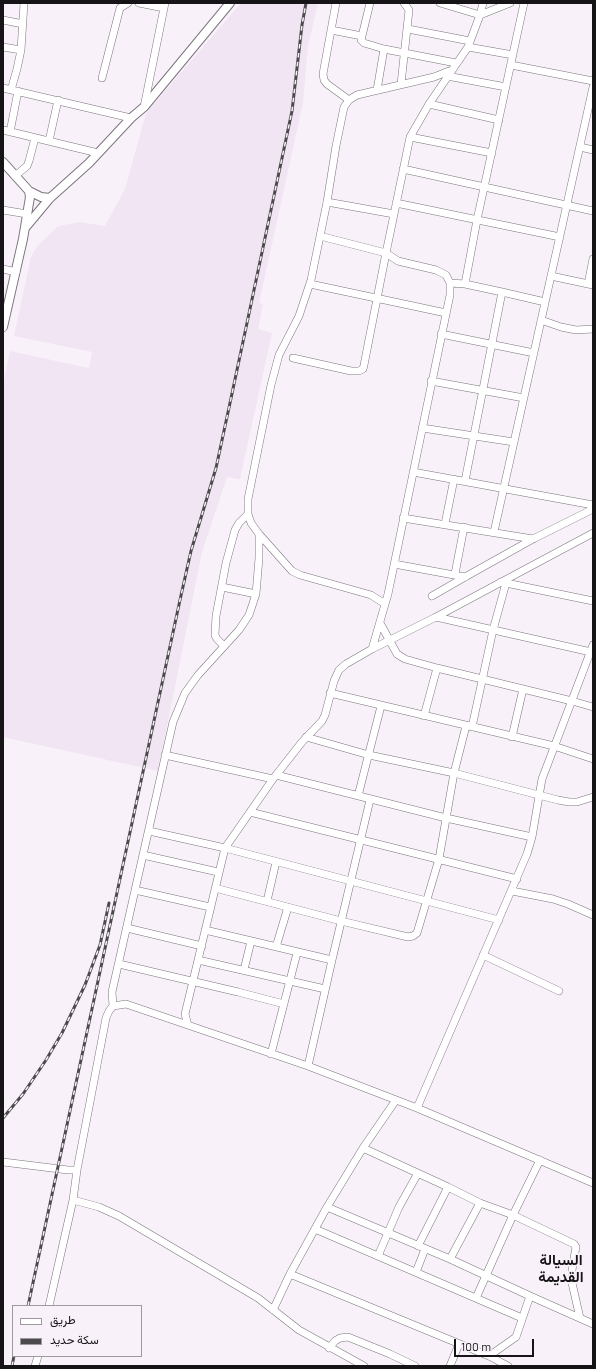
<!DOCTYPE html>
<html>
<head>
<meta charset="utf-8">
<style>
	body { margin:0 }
	#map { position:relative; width:596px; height:1369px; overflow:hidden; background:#f9f1fa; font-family:Barlow,Vazirmatn,sans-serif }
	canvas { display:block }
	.frame { position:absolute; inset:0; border:4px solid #161417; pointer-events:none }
	.legend { position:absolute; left:12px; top:1305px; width:130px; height:52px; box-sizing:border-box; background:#f9f1fa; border:1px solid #9e999f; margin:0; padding:5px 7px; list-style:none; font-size:12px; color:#161417 }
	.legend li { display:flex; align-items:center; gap:8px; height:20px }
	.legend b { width:20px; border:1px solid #9e999f }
	.scale { position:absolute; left:454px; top:1339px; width:80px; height:18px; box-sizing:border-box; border:2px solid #161417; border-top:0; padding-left:5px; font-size:12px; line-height:14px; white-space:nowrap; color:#161417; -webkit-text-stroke:3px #f9f1fa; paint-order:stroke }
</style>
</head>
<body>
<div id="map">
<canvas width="596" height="1369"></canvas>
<div class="frame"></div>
<ul class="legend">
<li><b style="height:5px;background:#fff"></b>طريق</li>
<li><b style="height:5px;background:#4d4a4e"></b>سكة حديد</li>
</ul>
<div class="scale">100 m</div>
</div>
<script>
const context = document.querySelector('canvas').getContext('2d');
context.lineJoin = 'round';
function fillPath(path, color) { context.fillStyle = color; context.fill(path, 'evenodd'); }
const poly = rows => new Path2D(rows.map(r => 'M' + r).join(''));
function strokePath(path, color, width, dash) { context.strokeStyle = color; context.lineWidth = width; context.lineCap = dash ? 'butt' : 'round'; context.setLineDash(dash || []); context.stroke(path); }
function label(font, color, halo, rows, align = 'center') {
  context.font = font + ' Barlow,Vazirmatn,sans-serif'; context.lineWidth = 3.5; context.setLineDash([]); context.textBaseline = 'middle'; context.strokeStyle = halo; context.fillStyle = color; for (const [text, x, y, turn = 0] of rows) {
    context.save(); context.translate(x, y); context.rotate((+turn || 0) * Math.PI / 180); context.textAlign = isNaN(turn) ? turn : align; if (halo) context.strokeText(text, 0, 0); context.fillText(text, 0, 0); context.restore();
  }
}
fillPath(poly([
	[241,3,318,3,308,46,303,103,259,303,263,304,258,329,272,333,240,479,227,477,202,552,158,771,3,737,3,385,10,351,89,368,92,352,14,336,31,257,37,246,58,226,80,222,105,226,125,189,146,113]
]), '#f1e4f3');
const minor = poly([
	[139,3,164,8],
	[336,3,323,74,324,80,327,84,349,100],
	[370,3,362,36,361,40,364,43,384,49,456,63],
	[440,3,480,15,510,3],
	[3,20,23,24],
	[408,29,470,41],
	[331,30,362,36],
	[3,47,21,50],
	[468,47,513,55],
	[511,65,593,81],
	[447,76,506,87],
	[102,78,120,8,128,3],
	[401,84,409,10,404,3],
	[3,88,131,118],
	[11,90,17,69,21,50,24,3],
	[377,90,384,49],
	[429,104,499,120],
	[144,107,165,3],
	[3,130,98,153],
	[10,132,18,91],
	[410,137,492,153],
	[49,141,58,100],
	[580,147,593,150],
	[403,169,593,211],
	[15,176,27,166,29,161,35,138],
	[327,202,394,214],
	[396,203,560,237],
	[3,210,27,214],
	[3,269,16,272],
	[551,276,593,285],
	[450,283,465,284,502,292,545,302],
	[310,284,446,313],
	[465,284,477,220,524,3],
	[588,284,593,259],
	[541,320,561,327,576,330,593,329],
	[441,334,534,353],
	[293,358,351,371,359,371,363,369,364,365,386,253,320,236],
	[431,381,524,398],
	[422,428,514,442],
	[413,472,593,505],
	[465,481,502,292],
	[403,518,533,539],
	[445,524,454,479],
	[494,532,593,87],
	[394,564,465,577],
	[455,574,464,527],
	[501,582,593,601],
	[222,587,256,594],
	[432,596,465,577,533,539,593,509],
	[385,604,371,595,300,575,292,571,259,534,251,523,248,514,248,499,271,385,279,355,299,316,311,280,327,202,336,146,344,107,349,100,357,95,434,77,449,71],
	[436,617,591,652],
	[380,623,397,654,405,659,437,668,572,701,593,707],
	[224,646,217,639,215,635,216,616,226,563,235,530,239,523,248,514],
	[372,649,388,594,450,295,450,283,446,275,436,270,398,261,386,253,410,137,429,104,468,47,480,15,483,3],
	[330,693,554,746,593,759],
	[424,716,437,668],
	[472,727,493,630,506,583],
	[306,737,369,755,454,773,558,800,569,802,577,802,593,797],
	[512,737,523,689],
	[165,755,273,779],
	[276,775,446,818,532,837],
	[358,796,381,706],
	[250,812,517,879],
	[149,831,225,848,499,920],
	[143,855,218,872],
	[215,888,341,921,408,937,413,936,417,933,439,859,454,773,466,726],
	[135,890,210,907],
	[512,891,553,899,568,904,593,915],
	[267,901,276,862],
	[127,928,202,946],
	[205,930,332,960],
	[276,947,288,907],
	[483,955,559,991],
	[198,960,325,989],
	[119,964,238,992,284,1004],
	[244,970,251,941],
	[113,1006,112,992,173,722,185,693,198,675,239,630,249,615,256,594,259,558,259,534],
	[188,1025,185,1014,225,848,273,779,302,742,322,721,325,715,334,681,339,670,346,664,372,649,436,617,593,533],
	[271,1054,297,953],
	[308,1066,332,960,370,800],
	[417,1108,527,854,532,837,542,779,593,645],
	[363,1148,448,1187,480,1203,513,1215,574,1244,576,1247,572,1270,572,1283,580,1318],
	[3,1162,68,1170,77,1170,106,1018,109,1011,113,1006,126,1004,308,1066,417,1108,593,1183],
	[73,1200,99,1207,119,1216,258,1298,299,1330,364,1366],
	[327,1207,450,1259,530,1296,516,1337,489,1356],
	[315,1229,522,1318],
	[418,1246,448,1187],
	[378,1256,399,1207,418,1173],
	[450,1259,480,1203],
	[416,1272,425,1249],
	[290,1274,489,1356,508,1366],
	[530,1296,593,1324],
	[476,1298,513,1215,540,1160],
	[49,1306,73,1200,77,1170],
	[273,1310,290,1274,327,1207,363,1148,396,1100],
	[329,1348,335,1341,340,1338,348,1337,390,1354,415,1366],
	[35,1366,38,1356],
	[450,1366,459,1344]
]);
const major = poly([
	[3,162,29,191,30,197,23,239,3,327],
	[29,191,41,197,50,198],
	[25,228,50,198,89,163,131,118,144,107,230,3]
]);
strokePath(minor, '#7b747c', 8);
strokePath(major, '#7b747c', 10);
strokePath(minor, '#fff', 7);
strokePath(major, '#fff', 8);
const rail = poly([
	[3,1118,23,1094,46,1060,62,1033,85,985,100,945,109,903],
	[28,1306,180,600,191,551,216,468,230,403,292,111,302,25,306,3],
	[12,1366,14,1356]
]);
strokePath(rail, '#4d4a4e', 3);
strokePath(rail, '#f9f1fa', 1.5, [4.5]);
label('bold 15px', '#161417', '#f9f1fa', [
	["السيالة",561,1260],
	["القديمة",561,1277]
]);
</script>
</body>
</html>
